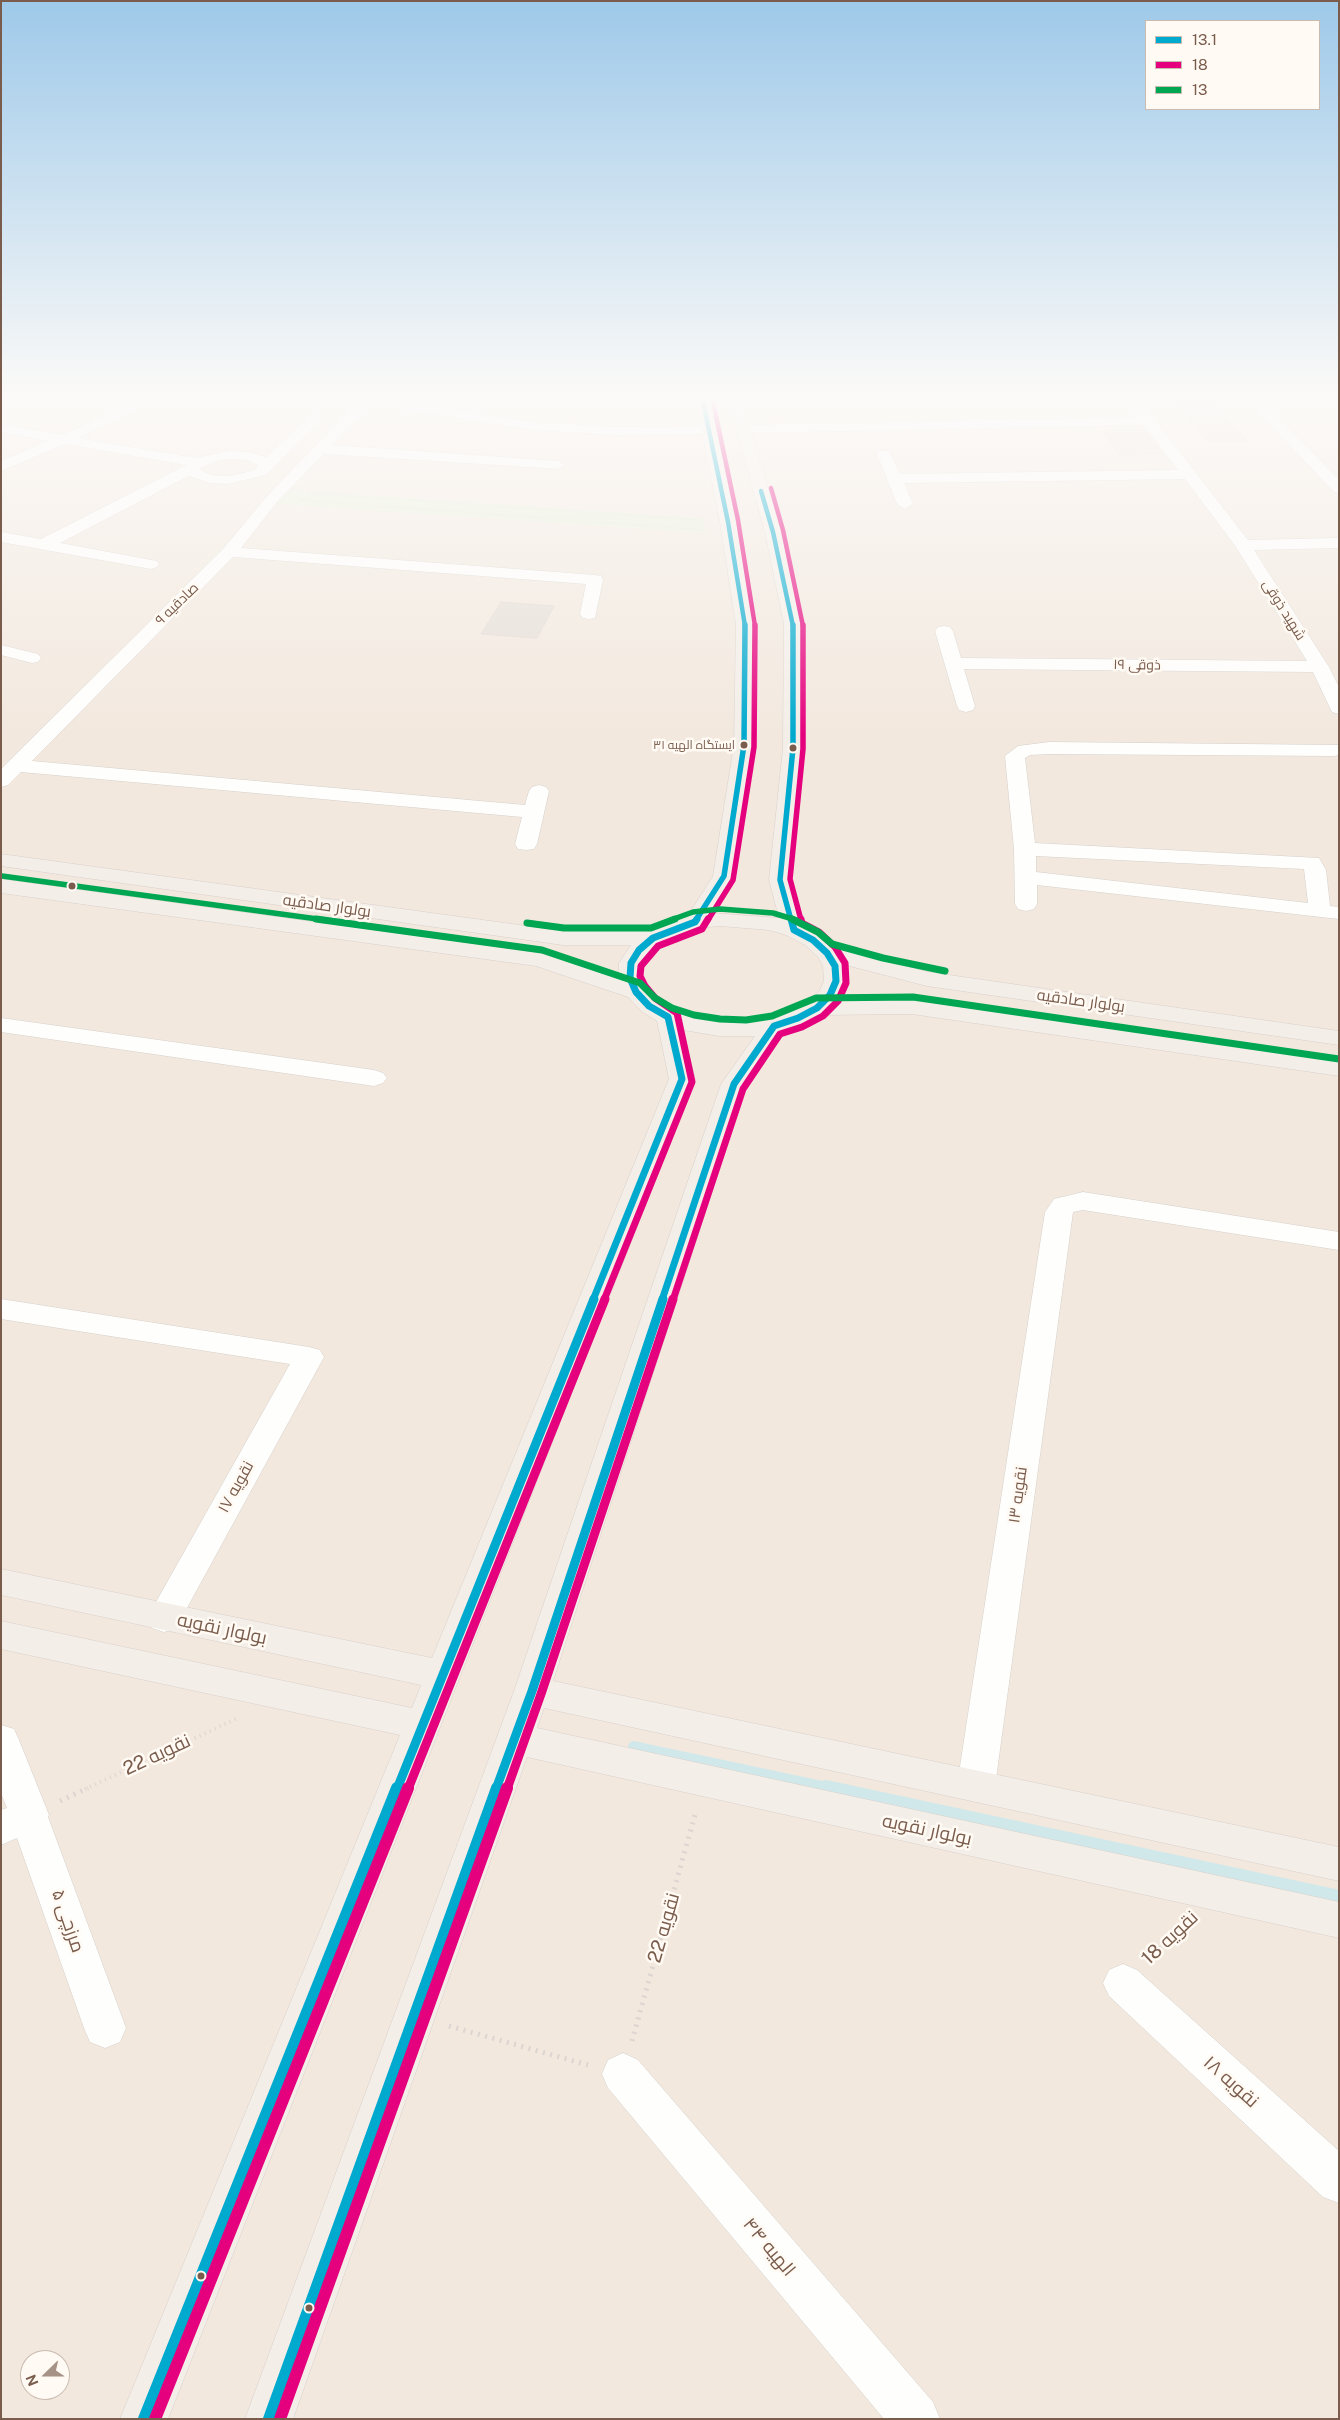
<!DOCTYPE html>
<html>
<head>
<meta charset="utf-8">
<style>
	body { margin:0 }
	#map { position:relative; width:1340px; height:2420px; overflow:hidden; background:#f9f5f0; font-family:"Public Sans",sans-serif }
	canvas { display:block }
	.frame { position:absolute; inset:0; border:2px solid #7a5c4d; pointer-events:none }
	.legend { position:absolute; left:1145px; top:20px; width:175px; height:90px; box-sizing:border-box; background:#fffaf3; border:1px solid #cabbb1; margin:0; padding:6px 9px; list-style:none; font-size:15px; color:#7a5c4d }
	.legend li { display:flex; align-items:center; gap:10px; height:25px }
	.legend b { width:25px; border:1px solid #cabbb1 }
	.north { position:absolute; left:20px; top:2350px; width:50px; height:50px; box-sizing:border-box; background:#fffaf3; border:1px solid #cabbb1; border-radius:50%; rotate:248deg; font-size:14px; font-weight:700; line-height:20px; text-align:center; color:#7a5c4d }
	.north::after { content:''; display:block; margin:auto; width:18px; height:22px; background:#a69286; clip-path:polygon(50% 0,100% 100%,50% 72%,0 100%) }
</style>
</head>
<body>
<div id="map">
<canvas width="1340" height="2420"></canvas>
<div class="frame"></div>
<ul class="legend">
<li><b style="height:6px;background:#00a9ce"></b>13.1</li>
<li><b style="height:6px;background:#e5007d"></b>18</li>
<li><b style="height:6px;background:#00a651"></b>13</li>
</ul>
<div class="north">N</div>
</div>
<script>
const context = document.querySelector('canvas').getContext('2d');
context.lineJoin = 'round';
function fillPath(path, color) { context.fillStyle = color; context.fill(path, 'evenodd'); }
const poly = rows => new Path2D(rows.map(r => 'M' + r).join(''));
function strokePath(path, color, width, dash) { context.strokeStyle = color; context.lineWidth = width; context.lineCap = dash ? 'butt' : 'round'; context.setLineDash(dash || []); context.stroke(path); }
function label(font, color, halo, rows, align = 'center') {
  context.font = font + ' "Public Sans",Cairo,sans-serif'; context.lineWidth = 5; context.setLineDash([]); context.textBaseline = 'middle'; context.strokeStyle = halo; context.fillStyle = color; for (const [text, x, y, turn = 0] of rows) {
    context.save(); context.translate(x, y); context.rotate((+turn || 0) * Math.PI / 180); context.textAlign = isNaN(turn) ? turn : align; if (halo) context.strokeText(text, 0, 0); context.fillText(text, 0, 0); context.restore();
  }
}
fillPath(poly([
	[1,397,1339,397,1339,2419,1,2419],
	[30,2360,60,2360,60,2390,30,2390]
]), '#f2e8de');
fillPath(poly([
	[289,490,702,518,706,533,276,504]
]), '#e7f0db');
strokePath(poly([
	[634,1747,832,1789]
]), '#d0e8ea', 12);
strokePath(poly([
	[826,1788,1339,1898]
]), '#d0e8ea', 16);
const building = poly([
	[1168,397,1207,397,1248,441,1208,442,1168,397],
	[1145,429,1163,454,1120,455,1101,430,1145,429],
	[501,602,554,606,537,638,481,634,501,602]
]);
fillPath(building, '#e6ded7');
strokePath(building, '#e2d8d2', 1);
const minor = poly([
	[146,397,164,397,78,438,196,458,229,451,248,452,266,457,312,414,317,413,324,417,266,475,228,484,210,483,189,476,60,543,157,561,159,564,157,567,151,569,1,542,1,532,41,539,186,465,65,444,1,471,1,461,48,441,1,432,1,424,62,435,146,397],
	[229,459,247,460,258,465,256,469,244,473,228,476,211,475,199,469,213,462,229,459],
	[344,397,376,397,532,422,617,427,709,426,716,430,709,434,617,435,532,430,371,404,331,445,558,461,565,465,558,469,324,454,278,501,241,548,595,575,601,576,603,580,595,618,589,619,583,618,580,614,586,584,233,557,32,761,525,805,529,791,532,787,539,785,546,787,549,791,537,844,534,849,526,850,518,849,515,844,522,817,21,772,8,785,1,787,1,769,223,549,268,495,357,402,346,400,344,397],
	[851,397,865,397,867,401,865,404,855,404,851,397],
	[1123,397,1137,397,1248,540,1339,538,1339,548,1254,550,1329,667,1339,687,1339,714,1332,712,1330,708,1313,672,964,669,975,706,973,710,966,712,959,710,957,706,935,631,938,627,944,626,950,627,953,631,961,658,1307,661,1236,547,1185,479,904,483,913,504,905,509,897,504,877,454,879,451,889,451,900,474,1178,470,1144,425,743,433,736,429,743,425,1138,417,1123,397],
	[1244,397,1258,397,1339,480,1339,493,1334,492,1244,397],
	[1,645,38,654,41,658,38,662,32,663,1,655,1,645],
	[1049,742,1339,745,1339,755,1334,756,1049,754,1030,755,1025,758,1035,843,1319,858,1326,870,1330,906,1339,907,1339,919,1037,885,1037,904,1034,909,1026,911,1018,909,1015,904,1014,849,1005,756,1018,746,1049,742],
	[1036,856,1304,869,1308,903,1036,872,1036,856],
	[1,1018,374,1070,383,1073,387,1078,383,1083,374,1086,1,1032,1,1018],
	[1083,1192,1339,1232,1339,1250,1083,1210,1073,1212,995,1786,989,1797,976,1802,963,1797,957,1786,1045,1212,1054,1199,1083,1192],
	[1,1299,309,1347,320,1350,324,1357,176,1628,164,1632,152,1628,147,1618,290,1364,1,1319,1,1299],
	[1,1725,14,1729,19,1740,49,1815,48,1817,126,2028,120,2042,105,2048,90,2042,84,2028,17,1838,1,1845,1,1810,7,1808,1,1793,1,1725],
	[1123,1964,1137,1970,1339,2151,1339,2203,1323,2197,1109,1996,1103,1983,1109,1970,1123,1964],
	[623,2053,638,2060,933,2402,940,2419,884,2419,608,2088,602,2074,608,2060,623,2053]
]);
const major = poly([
	[695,397,709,397,736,522,754,625,754,745,735,876,712,913,779,918,769,880,783,748,784,624,765,532,727,397,741,397,781,532,802,624,803,748,791,880,804,926,821,935,835,948,928,972,1339,1031,1339,1045,927,986,846,965,848,981,838,1001,912,1000,1339,1061,1339,1076,912,1014,822,1015,783,1031,747,1084,553,1681,1339,1847,1339,1881,544,1708,537,1728,1339,1902,1339,1938,527,1757,293,2419,245,2419,514,1691,721,1084,755,1036,719,1036,683,1030,695,1079,168,2419,120,2419,400,1735,1,1649,1,1621,412,1708,421,1685,1,1595,1,1569,432,1658,669,1079,657,1021,641,1011,628,997,536,966,1,893,1,879,540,953,618,978,619,963,631,945,563,945,1,866,1,854,563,931,649,931,687,917,713,876,734,745,736,625,720,522,695,397],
	[720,926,769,930,786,935,805,945,818,957,823,966,824,981,819,992,809,1003,789,1013,770,1019,747,1023,696,1018,677,1012,657,1001,647,990,642,978,643,963,648,954,661,943,680,934,697,928,720,926]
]);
strokePath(minor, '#d7d1cb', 1);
strokePath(major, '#dad1cc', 1);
strokePath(poly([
	[309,493,702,520],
	[301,500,704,530]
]), '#dcd5d0', 2, [0.5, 2]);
strokePath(poly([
	[85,1789,238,1718]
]), '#dcd5d0', 4, [1, 4.5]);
strokePath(poly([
	[60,1801,88,1788],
	[1149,1959,1188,1922],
	[449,2026,588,2065],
	[632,2041,696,1811]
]), '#dcd5d0', 5, [2, 5.5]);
fillPath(minor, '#fefefd');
fillPath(major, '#f3eee8');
strokePath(poly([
	[702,397,728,522,745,626],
	[761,491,773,532,793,626]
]), '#00a9ce', 4.5);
strokePath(poly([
	[696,920,724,876,744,745,745,625],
	[791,920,780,880,793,748,793,625]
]), '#00a9ce', 5.5);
strokePath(poly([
	[593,1300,682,1079,668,1017,649,1006,636,992,630,978,631,963,639,950,653,938,695,922,697,919],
	[662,1300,734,1084,774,1026,798,1018,817,1008,830,995,836,981,835,966,827,953,813,940,794,930,791,919]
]), '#00a9ce', 7);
strokePath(poly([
	[397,1789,594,1299],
	[496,1789,532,1691,663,1299]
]), '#00a9ce', 9);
strokePath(poly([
	[144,2419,397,1788],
	[269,2419,497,1788]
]), '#00a9ce', 12);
strokePath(poly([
	[712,397,738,520,755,626],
	[771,488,783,530,803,626]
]), '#e5007d', 4.5);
strokePath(poly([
	[708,920,733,880,754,747,755,625],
	[801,920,790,879,803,749,803,625]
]), '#e5007d', 5.5);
strokePath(poly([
	[604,1300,692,1082,677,1013,655,998,645,986,640,976,641,966,658,946,702,929,708,919],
	[673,1300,743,1089,780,1034,802,1027,823,1016,838,1001,846,983,845,963,835,947,819,932,802,923,801,919]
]), '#e5007d', 7);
strokePath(poly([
	[408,1789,605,1299],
	[507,1789,541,1694,673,1299]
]), '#e5007d', 9);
strokePath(poly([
	[155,2419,408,1788],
	[280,2419,507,1788]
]), '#e5007d', 12);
strokePath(poly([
	[2,876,325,920],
	[671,920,693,912,720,909,773,913,796,920]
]), '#00a651', 5.5);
strokePath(poly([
	[316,919,542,950,640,983,655,998,672,1008,694,1015,720,1019,746,1020,772,1016,816,998,913,997,1339,1059],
	[792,919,818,932,832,944,883,958,945,971],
	[527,923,564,928,651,928,675,919]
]), '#00a651', 7);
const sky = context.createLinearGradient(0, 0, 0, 736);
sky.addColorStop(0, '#9ec9e9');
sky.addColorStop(0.54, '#fcfaf8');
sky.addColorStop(1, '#fcfaf800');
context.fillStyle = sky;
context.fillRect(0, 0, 1340, 736);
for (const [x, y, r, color] of [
	[744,745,4.5,"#7a5c4d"],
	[793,748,4.5,"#7a5c4d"],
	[72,886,4.5,"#7a5c4d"],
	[201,2276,4.5,"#7a5c4d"],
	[309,2308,4.5,"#7a5c4d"]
]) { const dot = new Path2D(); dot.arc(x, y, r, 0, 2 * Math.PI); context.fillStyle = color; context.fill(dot); strokePath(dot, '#fffaf3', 2); }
label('12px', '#7a5c4d', '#fffaf3', [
	["ایستگاه الهیه ۳۱",735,745]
], 'right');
label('14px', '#7a5c4d', '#fffaf3', [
	["صادقیه ۹",177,604,-44],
	["شهید ذوقی",1284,610,58],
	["ذوقی ۱۹",1137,665,1]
]);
label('16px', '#7a5c4d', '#fffaf3', [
	["بولوار صادقیه",327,906,8],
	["بولوار صادقیه",1081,1001,8],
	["نقویه ۱۷",236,1487,-61],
	["نقویه ۱۳",1018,1495,-82]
]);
label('19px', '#7a5c4d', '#fffaf3', [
	["بولوار نقویه",222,1629,12],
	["نقویه 22",157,1755,-25],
	["بولوار نقویه",927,1830,12],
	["مرزچی ۵",68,1921,71],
	["نقویه 22",664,1928,-74],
	["نقویه 18",1170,1938,-43],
	["نقویه ۱۸",1231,2082,42],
	["الهیه ۴۴",769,2247,50]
]);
</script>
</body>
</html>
